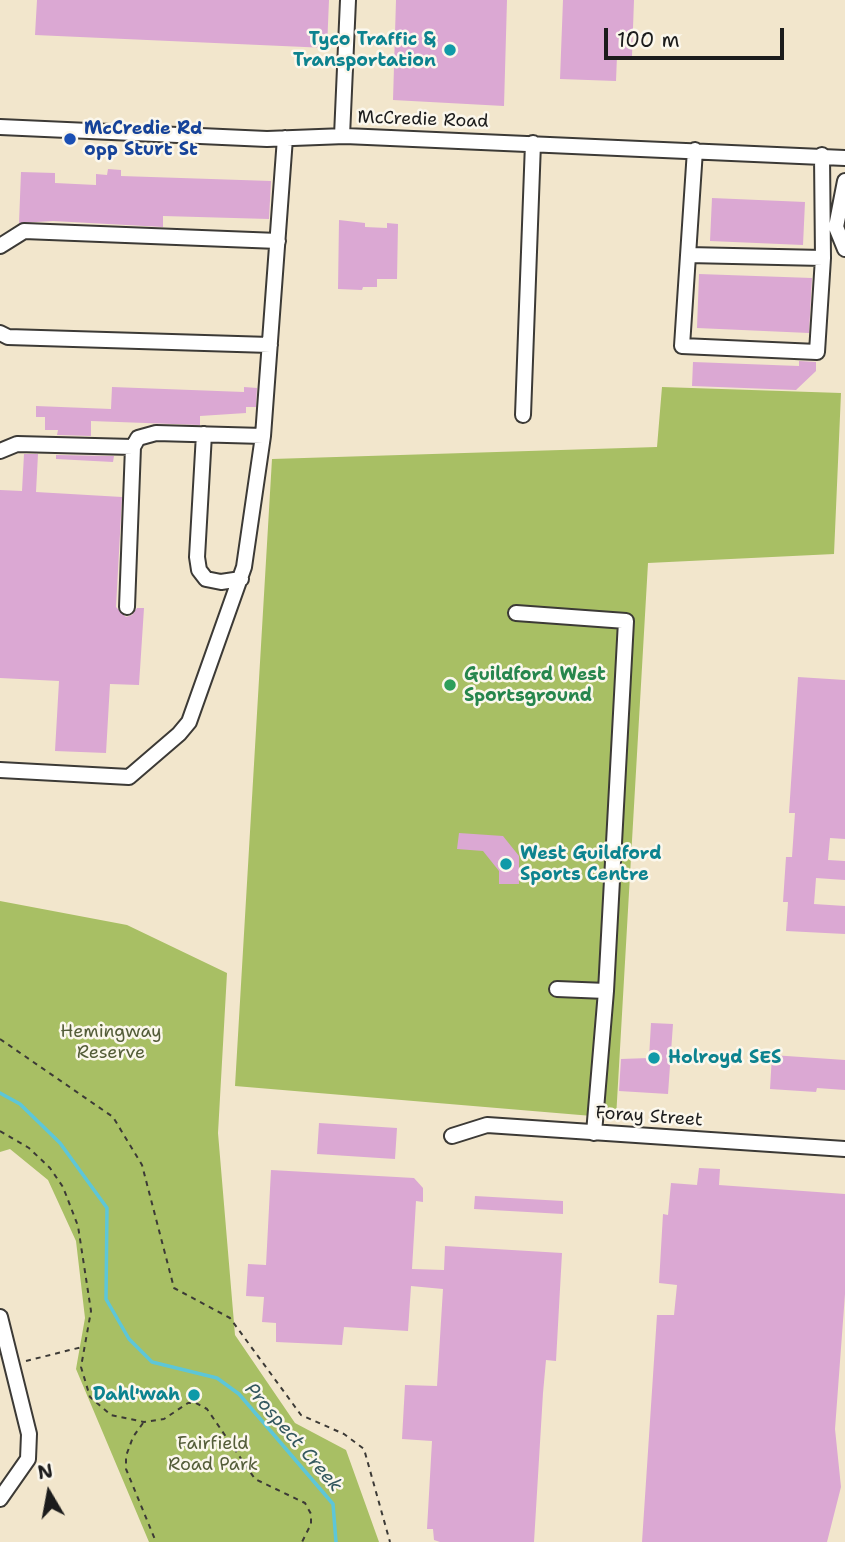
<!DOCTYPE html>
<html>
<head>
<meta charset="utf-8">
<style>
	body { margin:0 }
	#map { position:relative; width:845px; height:1542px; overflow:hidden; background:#f2e6cc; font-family:"Shantell Sans",sans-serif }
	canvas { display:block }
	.north { position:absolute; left:14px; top:1458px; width:70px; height:70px; -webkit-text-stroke:5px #fbf7ec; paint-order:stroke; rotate:350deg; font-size:19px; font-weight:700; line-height:28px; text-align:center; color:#1c1c1c }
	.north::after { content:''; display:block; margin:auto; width:24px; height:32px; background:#1c1c1c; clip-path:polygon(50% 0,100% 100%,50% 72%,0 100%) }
	.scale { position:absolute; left:604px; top:28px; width:180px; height:32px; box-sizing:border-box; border:4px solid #1c1c1c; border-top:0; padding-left:9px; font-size:21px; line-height:24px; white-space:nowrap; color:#1c1c1c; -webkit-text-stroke:5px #fbf7ec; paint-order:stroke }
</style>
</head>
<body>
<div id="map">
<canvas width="845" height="1542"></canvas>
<div class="north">N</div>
<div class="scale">100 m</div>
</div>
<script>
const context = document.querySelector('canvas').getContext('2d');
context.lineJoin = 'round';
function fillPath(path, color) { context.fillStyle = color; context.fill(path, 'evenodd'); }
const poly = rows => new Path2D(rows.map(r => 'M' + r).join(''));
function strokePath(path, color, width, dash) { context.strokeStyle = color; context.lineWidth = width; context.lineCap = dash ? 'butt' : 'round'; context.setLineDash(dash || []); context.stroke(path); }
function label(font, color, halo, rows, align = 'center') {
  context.font = font + ' "Shantell Sans",sans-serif'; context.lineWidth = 5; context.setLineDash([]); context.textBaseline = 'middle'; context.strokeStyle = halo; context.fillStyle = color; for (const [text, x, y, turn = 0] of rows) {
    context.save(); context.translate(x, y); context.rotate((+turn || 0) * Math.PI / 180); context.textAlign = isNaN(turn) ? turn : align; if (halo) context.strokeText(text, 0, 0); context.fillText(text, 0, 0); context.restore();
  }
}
fillPath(poly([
	[662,387,841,393,834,554,648,563,616,1118,235,1086,272,459,657,447],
	[0,901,127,925,227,973,218,1133,235,1335,295,1423,346,1450,379,1542,149,1542,76,1369,85,1318,76,1241,48,1180,10,1149,0,1152]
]), '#a8bf64');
strokePath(poly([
	[0,1093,20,1104,60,1143,107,1208,106,1299,129,1339,152,1362,217,1378,239,1394,333,1504,336,1542]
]), '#5dc6d8', 3.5);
fillPath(poly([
	[37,0,329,0,327,48,35,35],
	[396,0,507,0,504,106,393,100],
	[563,0,634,0,632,56,617,56,616,81,560,79],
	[108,169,121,170,121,176,271,181,269,219,163,216,163,227,53,221,19,223,21,172,55,173,55,183,96,185,96,174,107,175],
	[712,198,805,202,803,245,710,241],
	[339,220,365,223,365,227,387,228,387,223,398,224,397,279,377,279,377,287,363,287,362,290,338,289],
	[699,274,812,278,809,333,697,328],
	[799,361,816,362,816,371,796,390,692,386,693,362,799,366],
	[112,387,244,392,244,387,257,388,256,407,246,407,246,413,200,416,200,425,91,421,91,436,57,435,58,430,45,430,45,417,36,417,36,406,111,409],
	[24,454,38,454,36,492,122,497,116,607,126,617,132,615,137,608,144,608,139,685,110,684,106,753,55,751,59,681,0,678,0,490,22,491],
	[56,455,114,456,113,462,56,459],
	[798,677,845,680,845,839,830,838,828,860,845,861,845,880,816,878,814,904,845,906,845,934,786,931,788,902,783,902,786,857,792,857,795,813,789,813],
	[459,833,503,836,519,856,519,884,499,884,499,871,483,851,457,849],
	[651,1023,673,1024,668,1094,619,1091,621,1059,649,1058],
	[772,1055,845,1060,845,1090,817,1088,816,1092,770,1089],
	[319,1123,397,1128,395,1159,317,1154],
	[699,1168,720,1169,719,1185,845,1194,845,1294,835,1429,841,1487,827,1542,642,1542,657,1315,674,1315,677,1285,659,1283,663,1214,668,1215,671,1183,697,1185],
	[271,1170,414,1178,423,1188,423,1202,416,1201,412,1269,444,1270,445,1246,562,1253,556,1361,546,1360,543,1393,534,1542,440,1542,434,1540,433,1529,427,1529,432,1441,402,1439,405,1385,437,1386,443,1289,411,1286,408,1331,344,1327,342,1345,276,1342,276,1323,262,1322,264,1297,246,1296,248,1264,266,1265],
	[475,1196,563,1201,563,1214,474,1209]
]), '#dba8d3');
const minor = poly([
	[0,127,267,139,345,136,845,158],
	[342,136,348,0],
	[695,150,682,346,817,352,823,258,822,155],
	[845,181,836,227,845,249],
	[0,246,24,231,278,241],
	[688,255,823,258],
	[0,333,8,337,270,345],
	[523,415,533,143],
	[204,434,197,557,199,570,206,579,221,582,241,579],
	[0,451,17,444,133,447],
	[127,607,133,447,138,438,156,433,263,436],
	[516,613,626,621,606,991,594,1133],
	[0,770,129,777,179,734,189,722,244,567,263,436,285,138],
	[557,989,606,991],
	[452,1136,487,1125,845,1149],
	[0,1317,29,1434,28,1459,0,1499]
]);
strokePath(minor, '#3c3a36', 18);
strokePath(poly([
	[0,1039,113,1117,142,1165,174,1288,230,1318,301,1415,344,1434,364,1449,390,1542],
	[0,1131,29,1148,50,1168,63,1187,78,1226,91,1311,81,1367,90,1397,111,1415,144,1422,164,1419,188,1403,196,1403,207,1409,255,1479,305,1503,311,1514,311,1524,302,1542],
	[26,1361,82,1347],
	[143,1423,133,1437,126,1456,126,1469,156,1542]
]), '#3c3a36', 2, [5, 5]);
strokePath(minor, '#fff', 14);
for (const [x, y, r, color] of [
	[450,50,7,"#0f9aa8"],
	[70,139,7,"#1a4fb4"],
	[450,685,7,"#2e9e5b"],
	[506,864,7,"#0f9aa8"],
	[654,1058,7,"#0f9aa8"],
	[194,1395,7,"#0f9aa8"]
]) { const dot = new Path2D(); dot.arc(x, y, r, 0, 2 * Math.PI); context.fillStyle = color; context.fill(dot); strokePath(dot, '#fbf7ec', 2.5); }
label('bold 18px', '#0d838f', '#fbf7ec', [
	["Tyco Traffic &",436,40],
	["Transportation",436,61],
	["West Guildford",520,854,"left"],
	["Sports Centre",520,875,"left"],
	["Holroyd SES",668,1058,"left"],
	["Dahl'wah",180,1395]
], 'right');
label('18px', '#1c1c1c', '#fbf7ec', [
	["McCredie Road",423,120,2],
	["Foray Street",649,1117,4]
]);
label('bold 18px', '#164399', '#fbf7ec', [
	["McCredie Rd",84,129],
	["opp Sturt St",84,150]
], 'left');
label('bold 18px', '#27864d', '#fbf7ec', [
	["Guildford West",464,675],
	["Sportsground",464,696]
], 'left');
label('18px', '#545d39', '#fbf7ec', [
	["Hemingway",111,1032],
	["Reserve",111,1053],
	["Fairfield",213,1444],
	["Road Park",213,1465]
]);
label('italic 19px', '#33585e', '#fbf7ec', [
	["Prospect Creek",293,1438,49]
]);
</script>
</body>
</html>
